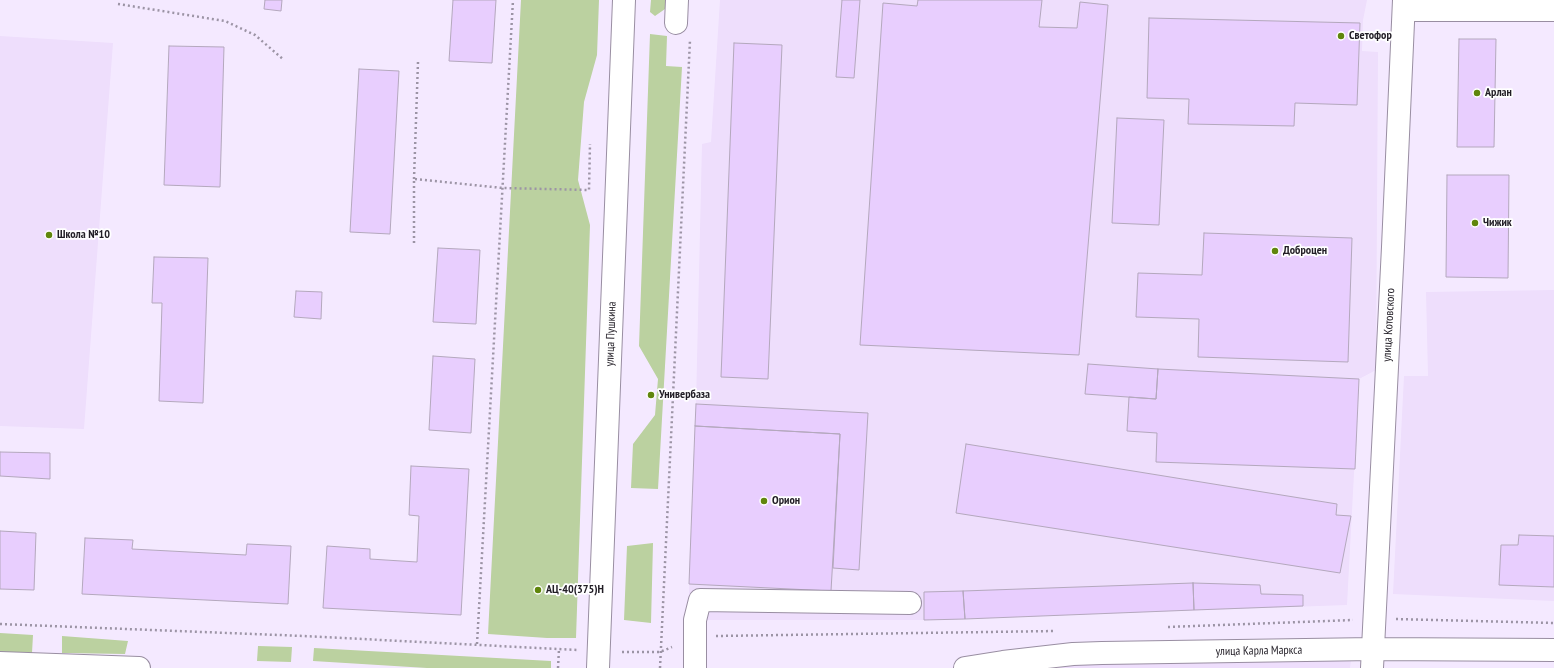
<!DOCTYPE html>
<html>
<head>
<meta charset="utf-8">
<style>
	body { margin:0 }
	canvas { display:block; background:#f4e9ff }
</style>
</head>
<body>
<canvas width="1554" height="668"></canvas>
<script>
const context = document.querySelector('canvas').getContext('2d');
context.lineJoin = 'round';
function fillPath(path, color) { context.fillStyle = color; context.fill(path, 'evenodd'); }
const poly = rows => new Path2D(rows.map(r => 'M' + r).join(''));
function strokePath(path, color, width, dash) { context.strokeStyle = color; context.lineWidth = width; context.lineCap = dash ? 'butt' : 'round'; context.setLineDash(dash || []); context.stroke(path); }
function label(font, color, halo, rows, align = 'center') {
  context.font = font + ' "PT Sans Narrow",sans-serif'; context.lineWidth = 3.5; context.setLineDash([]); context.textBaseline = 'middle'; context.strokeStyle = halo; context.fillStyle = color; for (const [text, x, y, turn = 0] of rows) {
    context.save(); context.translate(x, y); context.rotate((+turn || 0) * Math.PI / 180); context.textAlign = isNaN(turn) ? turn : align; if (halo) context.strokeText(text, 0, 0); context.fillText(text, 0, 0); context.restore();
  }
}
fillPath(poly([
	[720,0,1367,0,1363,20,1362,51,1378,52,1376,370,1359,379,1347,605,924,620,688,620,696,404,702,144,711,142],
	[0,36,113,43,84,429,0,426],
	[1554,290,1554,601,1393,594,1404,376,1428,376,1426,292],
	[1351,659,1350,668,1052,668,1052,663]
]), '#eedefc');
fillPath(poly([
	[521,0,599,0,597,55,584,102,578,180,590,225,576,638,547,638,488,634],
	[651,0,665,0,665,9,655,16,650,12],
	[650,34,667,36,666,66,682,67,658,489,631,488,633,444,655,415,658,379,639,346],
	[653,543,651,623,624,620,627,546],
	[0,633,33,635,32,653,0,652],
	[62,636,128,641,125,654,62,653],
	[258,646,292,647,291,662,257,661],
	[314,648,551,661,551,668,427,668,313,661]
]), '#bbd1a0');
const building = poly([
	[265,0,282,0,281,11,264,9,265,0],
	[453,0,496,0,492,63,449,61,453,0],
	[842,0,860,0,854,78,836,77,842,0],
	[918,0,1042,0,1039,27,1077,28,1080,2,1108,5,1079,355,860,345,883,3,917,6,918,0],
	[1149,18,1360,23,1357,105,1295,103,1294,126,1188,124,1189,99,1147,98,1149,18],
	[1459,39,1496,39,1494,147,1457,147,1459,39],
	[734,43,782,45,768,379,721,377,734,43],
	[169,46,224,47,220,187,164,185,169,46],
	[359,69,399,71,390,234,350,232,359,69],
	[1117,118,1164,120,1159,225,1112,223,1117,118],
	[1447,175,1509,175,1508,278,1446,277,1447,175],
	[1204,233,1352,238,1348,362,1198,357,1199,319,1136,317,1138,273,1202,275,1204,233],
	[438,248,480,250,476,324,433,322,438,248],
	[154,257,208,258,203,403,159,401,162,303,152,303,154,257],
	[296,291,322,292,321,319,294,317,296,291],
	[433,356,475,359,471,433,429,430,433,356],
	[1088,364,1158,369,1156,399,1085,394,1088,364],
	[1158,369,1359,379,1355,469,1156,462,1157,433,1127,431,1129,397,1156,399,1158,369],
	[696,404,868,413,859,570,833,568,840,434,695,426,696,404],
	[695,426,840,434,831,591,689,584,695,426],
	[966,444,1337,504,1336,515,1351,516,1340,573,956,513,966,444],
	[0,452,50,453,50,479,0,476,0,452],
	[411,466,469,469,461,615,323,608,327,546,370,549,370,559,417,562,419,516,409,515,411,466],
	[0,531,36,533,34,590,0,589,0,531],
	[1519,535,1554,536,1554,587,1499,585,1501,545,1518,545,1519,535],
	[85,538,133,540,132,549,246,555,247,544,291,546,288,604,82,594,85,538],
	[1193,583,1194,610,965,619,963,591,1193,583],
	[1193,583,1260,585,1261,594,1303,595,1303,606,1194,610,1193,583],
	[963,591,965,619,924,620,924,592,963,591]
]);
fillPath(building, '#e8cefe');
strokePath(building, '#b4a8bd', 1);
const minor = poly([
	[1404,10,1554,10],
	[676,23,677,0],
	[0,663,139,668],
	[695,668,695,620,700,600,910,603],
	[965,668,1003,662,1073,654,1102,653,1373,649,1554,650],
	[1372,668,1393,247,1404,0]
]);
const major = poly([
	[598,668,624,0]
]);
strokePath(minor, '#998ea2', 24);
strokePath(major, '#998ea2', 24);
strokePath(poly([
	[118,4,225,21,255,35,284,60],
	[414,179,418,62],
	[414,243,414,179,503,188,589,190,590,144],
	[1396,619,1554,623],
	[0,624,304,636,577,650],
	[1168,627,1353,620],
	[716,636,1055,631],
	[477,644,513,0],
	[622,652,660,652,672,647],
	[558,668,559,649],
	[660,668,690,40]
]), '#9c94a5', 2.5, [2, 3]);
strokePath(minor, '#fff', 22);
strokePath(major, '#fff', 22);
for (const [x, y, r, color] of [
	[1341,36,4,"#60860c"],
	[1477,93,4,"#60860c"],
	[1475,223,4,"#60860c"],
	[49,235,4,"#60860c"],
	[1275,251,4,"#60860c"],
	[651,395,4,"#60860c"],
	[764,501,4,"#60860c"],
	[538,590,4,"#60860c"]
]) { const dot = new Path2D(); dot.arc(x, y, r, 0, 2 * Math.PI); context.fillStyle = color; context.fill(dot); strokePath(dot, '#fff', 1.5); }
label('bold 12px', '#211d25', '#fff', [
	["Светофор",1349,36],
	["Арлан",1485,93],
	["Чижик",1483,223],
	["Школа №10",57,235],
	["Доброцен",1283,251],
	["Универбаза",659,395],
	["Орион",772,501],
	["АЦ-40(375)Н",546,590]
], 'left');
label('12px', '#211d25', '#fff', [
	["улица Котовского",1389,325,-87],
	["улица Пушкина",611,334,-88],
	["улица Карла Маркса",1259,651,-1]
]);
</script>
</body>
</html>
